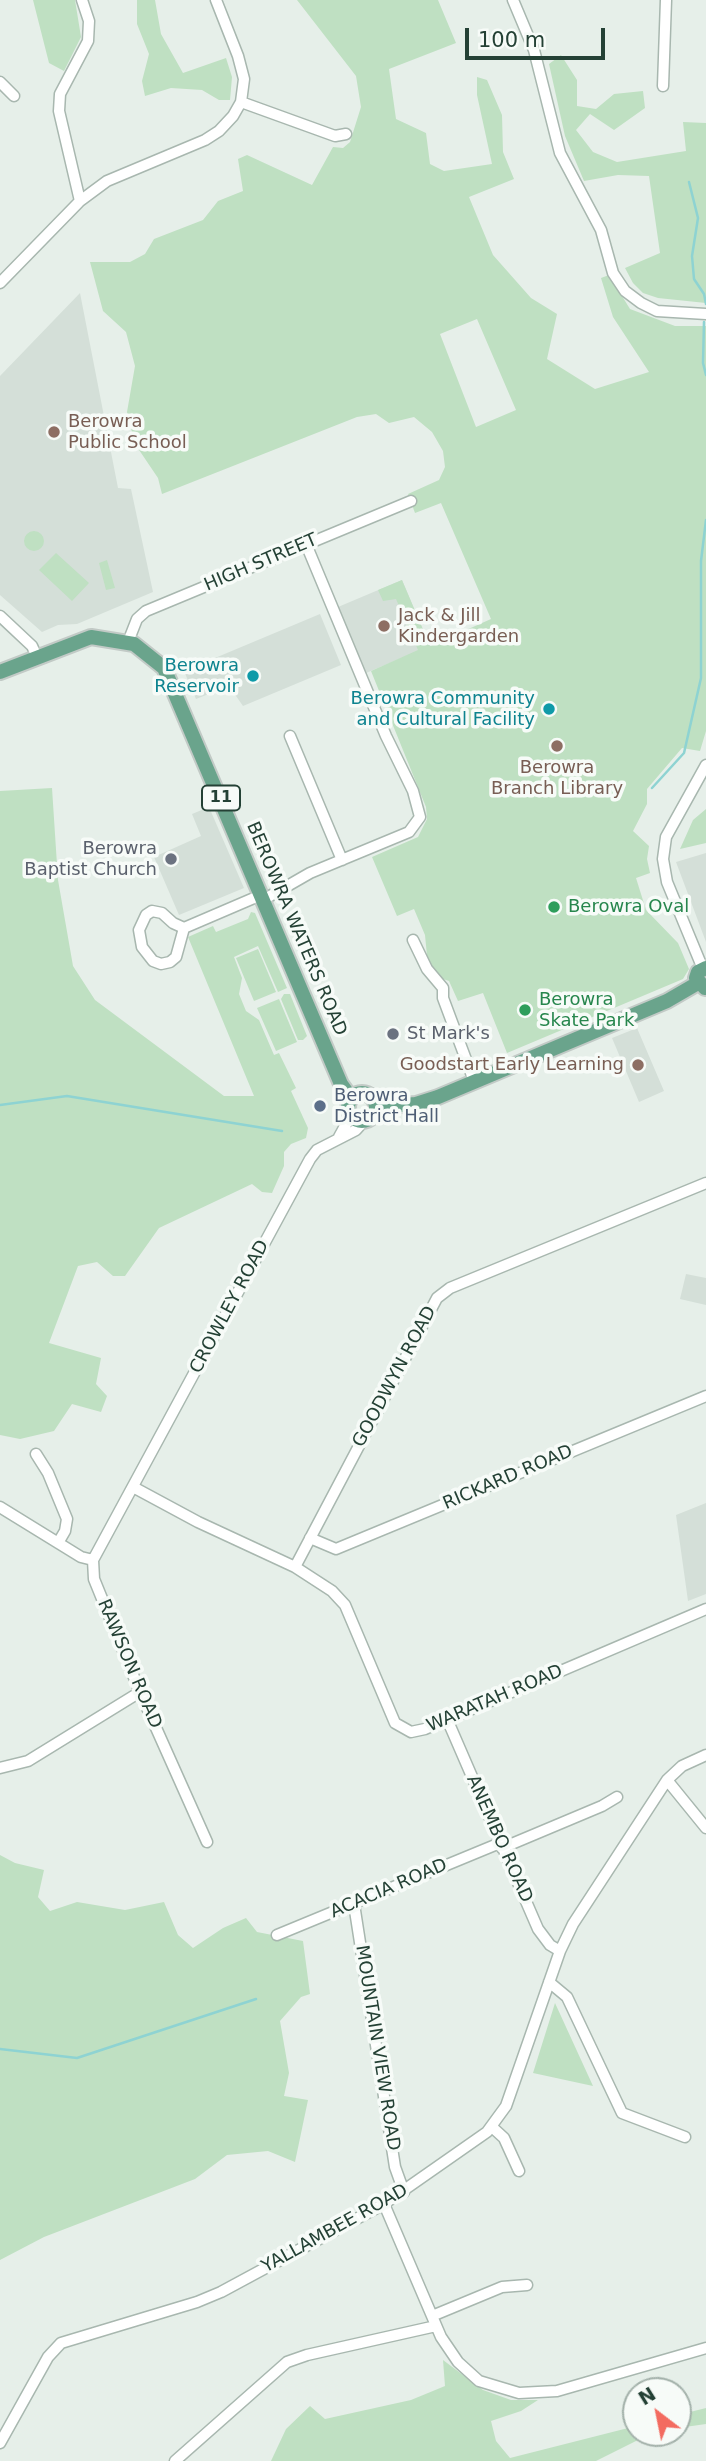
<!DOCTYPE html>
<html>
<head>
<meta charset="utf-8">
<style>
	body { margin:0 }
	#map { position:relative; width:706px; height:2461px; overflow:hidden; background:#e6efe9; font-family:"DejaVu Sans",sans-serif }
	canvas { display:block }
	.north { position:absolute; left:622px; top:2377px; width:70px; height:70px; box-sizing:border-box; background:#f7fbf8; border:2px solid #a3b1aa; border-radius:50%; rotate:328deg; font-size:19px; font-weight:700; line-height:28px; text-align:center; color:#244135 }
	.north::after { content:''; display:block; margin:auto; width:24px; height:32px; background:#f36b60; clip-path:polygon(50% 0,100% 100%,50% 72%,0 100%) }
	.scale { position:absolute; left:465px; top:28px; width:140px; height:32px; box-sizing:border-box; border:4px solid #244135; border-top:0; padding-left:9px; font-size:21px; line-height:24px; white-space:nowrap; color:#244135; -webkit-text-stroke:5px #f7fbf8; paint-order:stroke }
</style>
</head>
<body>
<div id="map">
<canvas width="706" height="2461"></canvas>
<div class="north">N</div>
<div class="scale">100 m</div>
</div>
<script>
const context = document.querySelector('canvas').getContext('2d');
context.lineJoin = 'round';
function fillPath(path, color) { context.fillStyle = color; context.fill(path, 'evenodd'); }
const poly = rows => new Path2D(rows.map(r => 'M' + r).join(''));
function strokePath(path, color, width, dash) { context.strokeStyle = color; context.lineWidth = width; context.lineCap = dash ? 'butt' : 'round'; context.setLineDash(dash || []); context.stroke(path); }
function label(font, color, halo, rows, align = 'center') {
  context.font = font + ' "DejaVu Sans",sans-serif'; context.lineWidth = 7; context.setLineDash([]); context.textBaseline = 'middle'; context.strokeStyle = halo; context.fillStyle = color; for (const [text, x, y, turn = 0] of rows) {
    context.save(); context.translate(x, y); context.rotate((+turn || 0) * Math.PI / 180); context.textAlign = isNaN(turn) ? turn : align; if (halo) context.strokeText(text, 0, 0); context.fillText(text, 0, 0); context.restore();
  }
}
fillPath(poly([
	[80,293,118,488,131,489,153,592,77,624,58,625,42,632,0,595,0,376],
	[402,580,430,646,366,673,338,607],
	[320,614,341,665,243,706,229,686,196,699,184,671],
	[209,807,244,888,179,915,154,857,201,836,192,814],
	[706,853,706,942,676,862],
	[637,1028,664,1091,639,1102,612,1038],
	[686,1274,706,1278,706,1305,680,1299],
	[706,1503,706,1594,688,1601,676,1515]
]), '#d4dfd8');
fillPath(poly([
	[33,0,75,0,81,37,64,71,49,63],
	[137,0,155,0,161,34,183,73,226,58,232,77,230,100,219,100,202,90,171,88,145,96,142,81,149,54,137,24],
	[297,0,438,0,456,43,389,69,396,119,426,133,430,164,444,171,492,164,477,95,477,77,487,80,502,115,503,152,514,179,469,197,493,255,531,298,557,314,547,359,595,389,649,372,613,317,601,278,609,275,630,309,675,326,706,326,706,731,700,751,682,748,647,789,647,804,633,831,649,846,647,859,650,873,636,878,646,910,678,943,689,969,683,979,507,1053,483,993,458,1001,449,981,437,977,428,966,425,935,414,909,397,916,372,857,418,837,427,819,426,807,371,671,418,650,396,599,383,601,378,590,402,580,430,646,491,619,441,503,415,513,408,494,439,480,445,467,443,451,432,432,414,417,389,423,376,414,357,417,162,494,158,478,135,444,127,412,135,366,126,332,103,311,90,262,130,262,145,254,154,239,203,220,218,201,243,191,238,159,247,155,312,185,333,147,343,148,350,142,361,107,356,76],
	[477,319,516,410,476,427,440,334],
	[561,55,577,80,577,106,596,109,614,94,643,91,645,108,614,130,590,114,576,130,593,152,617,162,686,151,683,122,706,123,706,303,658,298,643,293,633,283,625,268,660,253,649,176,618,175,584,181,565,136,549,64],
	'24 541a10 10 0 1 1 20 0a10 10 0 1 1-20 0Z',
	[56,553,89,583,72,601,39,570],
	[107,560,115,588,106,590,99,563],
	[52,788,58,880,73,966,95,1000,224,1096,254,1096,188,937,213,926,216,932,248,919,251,912,255,913,287,988,278,992,258,946,234,957,242,978,239,994,246,1011,259,1020,274,1055,279,1053,296,1088,291,1091,308,1128,306,1138,291,1144,284,1152,284,1166,272,1193,262,1192,252,1184,159,1228,125,1276,113,1276,97,1262,78,1266,49,1343,101,1358,96,1384,107,1396,101,1412,72,1404,54,1431,20,1439,0,1435,0,791],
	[706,809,706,843,680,849,693,820],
	[258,949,276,992,254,1001,236,958],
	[284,994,290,994,307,1036,303,1040,298,1040,281,999],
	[279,999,297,1042,276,1051,257,1008],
	[0,1855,15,1863,44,1870,38,1897,50,1911,77,1902,125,1910,164,1902,178,1935,193,1948,223,1928,246,1918,257,1932,303,1941,310,1994,301,1997,280,2021,289,2073,284,2096,308,2100,295,2162,268,2151,227,2155,195,2179,44,2237,0,2260],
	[555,2003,593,2086,533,2073],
	[443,2360,483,2390,511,2400,538,2400,521,2411,491,2421,496,2441,510,2458,636,2426,636,2433,661,2433,642,2438,596,2461,271,2461,286,2429,310,2406,325,2419,411,2400,445,2386],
	[706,2408,706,2424,678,2428,678,2415]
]), '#bfe0c2');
strokePath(poly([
	[689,182,698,218,692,256,694,279,704,294,706,304],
	[704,322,703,363,706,375],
	[652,788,684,753,701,678,701,561,706,520],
	[0,1105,67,1096,282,1131],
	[0,2049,77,2058,256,1999]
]), '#8ed3d2', 2.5);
const street = poly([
	[513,0,534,50,560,153,601,230,613,273,625,291,641,303,657,311,706,314],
	[0,82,14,96],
	[663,86,666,0],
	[241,102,335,136,346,134],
	[80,201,59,111,60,94,88,41,89,21,82,0],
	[0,283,80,201,107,181,205,140,219,131,233,116,241,102,244,79,238,56,216,0],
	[0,616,32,646,37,657],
	[128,642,137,619,146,611,411,501],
	[290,736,342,860],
	[263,900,310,873,409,832,420,817,413,791,386,736,306,544],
	[184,928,176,957,170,962,161,964,153,961,142,947,139,930,146,915,152,911,162,913,173,923,184,928,261,895],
	[413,940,427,969,443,988,443,998,474,1081],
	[703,969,667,882,663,859,666,837,706,765],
	[339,1137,351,1115],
	[36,1454,48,1473,67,1519,65,1531,58,1543],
	[133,1487,198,1522,295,1567,332,1591,345,1605,395,1723,411,1732,425,1729,706,1609],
	[0,1507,81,1557,93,1560],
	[310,1538,336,1549,706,1396],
	[295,1567,437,1298,450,1288,706,1183],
	[447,1719,538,1929,550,1945,560,1951],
	[0,1768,28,1761,140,1692],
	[667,1780,706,1828],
	[207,1842,140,1692,94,1579,93,1560,310,1159,317,1150,356,1130,365,1120],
	[502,1848,602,1806,617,1797],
	[354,1904,395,2167,404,2192],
	[277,1935,500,1843],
	[549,1982,567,1997,622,2113,685,2137],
	[492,2127,504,2138,519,2171],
	[384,2204,441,2337,458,2362,479,2381,519,2393,557,2391,706,2348],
	[432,2316,502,2287,527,2285],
	[0,2443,48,2357,61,2343,197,2302,221,2292,384,2204,487,2132,506,2106,560,1951,573,1924,667,1780,682,1766,706,1755],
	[175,2461,287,2362,307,2355,436,2326]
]);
const primary = poly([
	[0,672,91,637,134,644,164,668,341,1084,351,1098],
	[705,988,696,978,698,972,706,968],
	'348 1107a14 14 0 1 1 28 0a14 14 0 1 1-28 0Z',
	[376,1107,416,1104,438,1097,667,1001,698,983]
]);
strokePath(street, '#a8b7af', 13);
strokePath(primary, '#c2cac6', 18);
strokePath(street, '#fff', 10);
strokePath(primary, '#6aa48c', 14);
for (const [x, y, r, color] of [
	[54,432,7,"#8d6e63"],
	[384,626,7,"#8d6e63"],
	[253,676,7,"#0f9aa8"],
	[549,709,7,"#0f9aa8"],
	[557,746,7,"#8d6e63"],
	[171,859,7,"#6b7280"],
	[554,907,7,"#2e9e5b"],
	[525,1010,7,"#2e9e5b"],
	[393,1034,7,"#6b7280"],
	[638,1065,7,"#8d6e63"],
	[320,1106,7,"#5c6f8a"]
]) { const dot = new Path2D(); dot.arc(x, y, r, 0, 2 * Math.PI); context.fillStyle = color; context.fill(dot); strokePath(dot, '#f7fbf8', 2.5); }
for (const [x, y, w] of [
	[221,798,38]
]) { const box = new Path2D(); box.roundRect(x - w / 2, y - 12.5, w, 25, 5); context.fillStyle = '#f7fbf8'; context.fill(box); strokePath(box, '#244135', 2); }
label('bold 16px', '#244135', null, [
	["11",221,798]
]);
label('18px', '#785e54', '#f7fbf8', [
	["Berowra",68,422],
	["Public School",68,443],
	["Jack & Jill",398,616],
	["Kindergarden",398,637],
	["Berowra",557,768,"center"],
	["Branch Library",557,789,"center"],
	["Goodstart Early Learning",624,1065,"right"]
], 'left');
label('18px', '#244135', '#f7fbf8', [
	["HIGH STREET",261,563,-23],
	["BEROWRA WATERS ROAD",296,929,67],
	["CROWLEY ROAD",230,1307,-62],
	["GOODWYN ROAD",395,1377,-62],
	["RICKARD ROAD",508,1478,-23],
	["RAWSON ROAD",129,1664,67],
	["WARATAH ROAD",495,1699,-23],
	["ANEMBO ROAD",499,1839,66],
	["ACACIA ROAD",389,1889,-23],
	["MOUNTAIN VIEW ROAD",377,2048,81],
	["YALLAMBEE ROAD",335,2229,-29]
]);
label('18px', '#0d838f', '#f7fbf8', [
	["Berowra",239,666],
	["Reservoir",239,687],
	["Berowra Community",535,699],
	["and Cultural Facility",535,720]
], 'right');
label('18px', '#5b616d', '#f7fbf8', [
	["Berowra",157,849],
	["Baptist Church",157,870],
	["St Mark's",407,1034,"left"]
], 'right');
label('18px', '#27864d', '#f7fbf8', [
	["Berowra Oval",568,907],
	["Berowra",539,1000],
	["Skate Park",539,1021]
], 'left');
label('18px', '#4e5e75', '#f7fbf8', [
	["Berowra",334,1096],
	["District Hall",334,1117]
], 'left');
</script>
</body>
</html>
